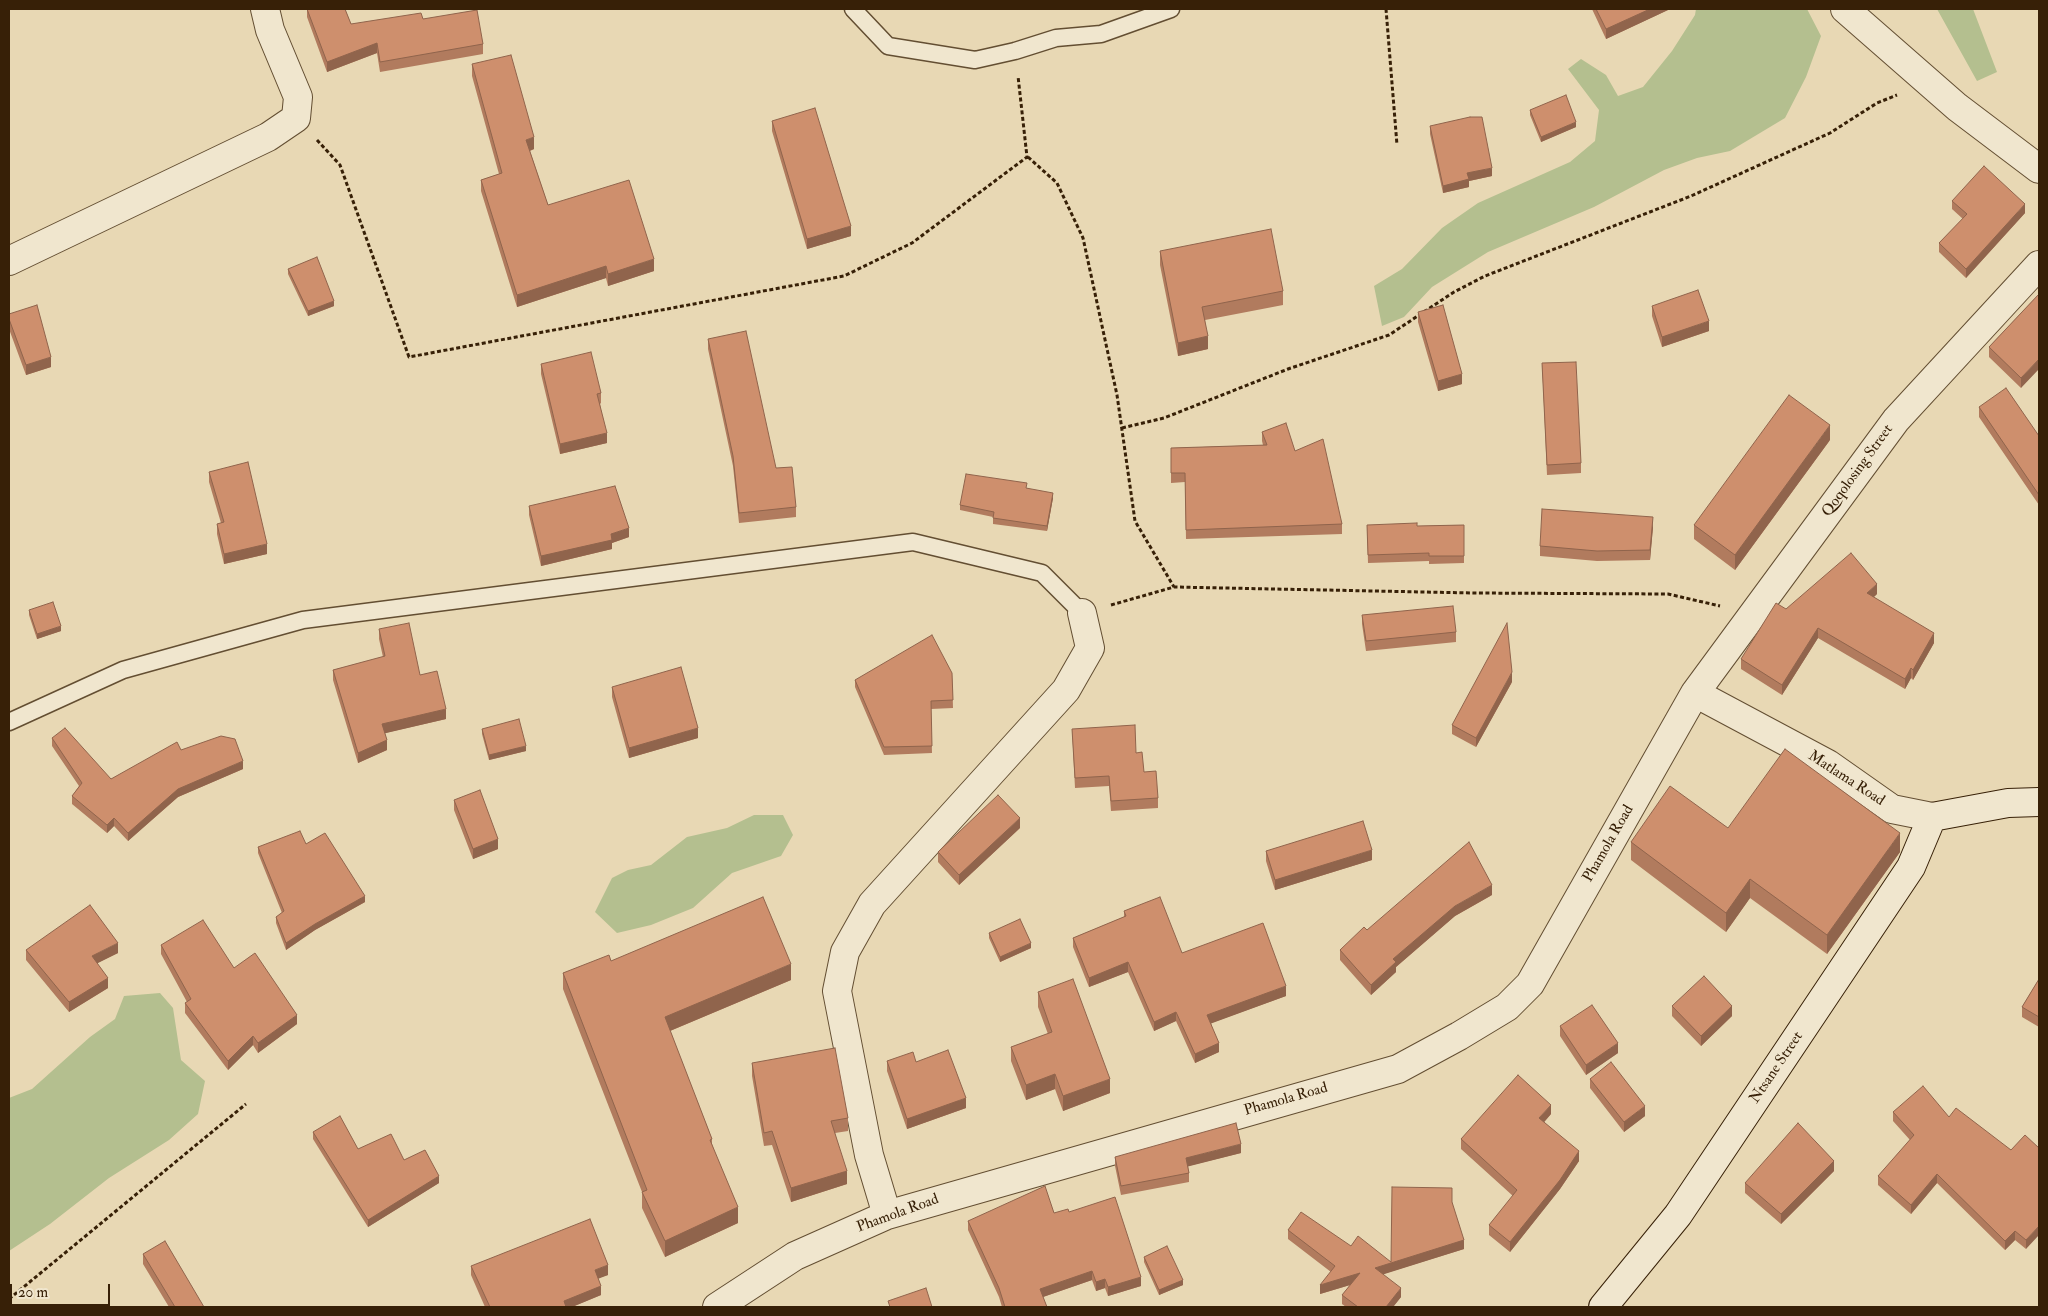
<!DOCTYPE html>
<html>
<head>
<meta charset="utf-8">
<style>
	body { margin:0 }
	#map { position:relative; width:2048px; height:1316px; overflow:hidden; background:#e8d8b4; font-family:"IM FELL Double Pica",serif }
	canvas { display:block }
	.frame { position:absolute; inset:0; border:10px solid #372007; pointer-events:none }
	.scale { position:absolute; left:10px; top:1284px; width:100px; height:22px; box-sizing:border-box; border:2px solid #372007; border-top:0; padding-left:6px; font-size:15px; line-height:18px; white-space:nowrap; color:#372007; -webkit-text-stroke:4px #f0e6ce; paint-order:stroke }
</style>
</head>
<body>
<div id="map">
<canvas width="2048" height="1316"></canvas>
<div class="frame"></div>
<div class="scale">20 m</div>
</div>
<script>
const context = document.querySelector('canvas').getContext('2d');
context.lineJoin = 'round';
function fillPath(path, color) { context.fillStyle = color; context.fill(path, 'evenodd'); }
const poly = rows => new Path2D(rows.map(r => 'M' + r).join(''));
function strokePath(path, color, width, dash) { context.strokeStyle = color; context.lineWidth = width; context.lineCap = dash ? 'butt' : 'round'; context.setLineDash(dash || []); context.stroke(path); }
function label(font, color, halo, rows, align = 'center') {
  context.font = font + ' "IM FELL Double Pica",serif'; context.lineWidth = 5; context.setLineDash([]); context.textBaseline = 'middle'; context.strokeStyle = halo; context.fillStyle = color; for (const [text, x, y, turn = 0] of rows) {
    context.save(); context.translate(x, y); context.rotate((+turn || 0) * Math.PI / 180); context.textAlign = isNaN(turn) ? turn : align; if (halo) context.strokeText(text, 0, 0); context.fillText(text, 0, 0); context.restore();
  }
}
fillPath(poly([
	[1696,9,1807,9,1821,36,1806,77,1785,118,1730,151,1697,158,1664,170,1594,207,1488,252,1432,287,1404,317,1382,326,1374,286,1402,269,1442,228,1478,203,1570,162,1595,141,1599,110,1568,69,1581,59,1606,75,1618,96,1643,87,1672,51,1695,15],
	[1937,9,1973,9,1997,72,1977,81],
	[754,815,783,815,793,835,781,856,732,873,693,908,651,925,617,933,595,912,612,878,628,870,651,865,687,837,727,828],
	[160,993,173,1008,181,1060,205,1081,198,1114,169,1140,109,1178,50,1224,9,1251,9,1098,32,1089,90,1037,115,1019,124,996]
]), '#b4bf8f');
const lane = poly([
	[853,9,888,46,975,60,1015,51,1056,38,1101,34,1171,9],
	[9,722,123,670,303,620,913,542,1042,573,1082,613]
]);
const street = poly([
	[1845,9,1957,107,2039,169],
	[9,261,268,137,296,118,298,97,270,30,265,9],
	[1695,693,1828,764,1892,809,1932,817],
	[887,1215,869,1155,837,991,845,952,872,904,1066,690,1090,648,1082,613],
	[717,1307,795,1256,887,1215,1398,1069,1459,1036,1507,1007,1530,984,1695,693,1896,420,2039,265]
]);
const secondary = poly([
	[1603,1307,1678,1215,1911,867,1932,817,2008,803,2039,802]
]);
strokePath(lane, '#634e32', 19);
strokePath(street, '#634e32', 30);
strokePath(secondary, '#372007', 30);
strokePath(poly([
	[1386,9,1397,145],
	[317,140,340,165,409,357,844,276,912,243,1027,157,1018,76],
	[1028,157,1057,183,1083,238,1117,395,1135,521,1174,587],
	[1122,428,1164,418,1288,369,1389,335,1454,292,1485,276,1691,196,1830,133,1877,103,1897,95],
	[1111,605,1174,587,1474,593,1668,594,1720,606],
	[9,1299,246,1104]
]), '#372007', 3, [4, 2.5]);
strokePath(lane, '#f0e6ce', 16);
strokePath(street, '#f0e6ce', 28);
strokePath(secondary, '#f0e6ce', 28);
fillPath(poly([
	[307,9,345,9,351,24,423,19,483,44,483,54,380,72,377,53,327,72,307,17],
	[1592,9,1668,9,1668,10,1606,39],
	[472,64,534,149,530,151,548,205,654,271,608,286,606,278,517,307,481,191,481,180,499,174,472,76],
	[1530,110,1576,127,1541,142,1530,115],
	[772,121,851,236,807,249,772,131],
	[1430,126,1492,176,1469,181,1469,187,1443,193,1430,134],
	[1952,201,2025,213,1966,278,1939,252,1939,243,1963,219,1952,209],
	[1160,251,1283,291,1283,305,1205,320,1208,349,1178,356,1160,265],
	[288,269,334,306,308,316,288,274],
	[2039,294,2021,388,1989,357,1989,347],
	[1652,306,1709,331,1662,347,1652,316],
	[1418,312,1462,384,1438,391,1418,322],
	[9,314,51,367,26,375,9,329],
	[708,339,796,507,796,517,739,523,733,466,708,349],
	[1542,363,1581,463,1581,473,1547,475],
	[541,364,601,393,601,403,600,404,607,443,560,454,541,374],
	[1979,407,2039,436,2039,505,1979,417],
	[1262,432,1295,451,1342,524,1342,534,1186,539,1185,482,1171,483,1171,448,1263,445,1262,441],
	[1830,440,1735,570,1694,539,1694,525],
	[209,472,267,554,224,564,217,534,217,524,221,523,209,482],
	[1027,488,1053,498,1047,531,993,524,993,517,960,510,960,505],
	[529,506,629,537,612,543,612,549,541,566,529,515],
	[1367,525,1417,526,1464,525,1464,563,1429,564,1429,561,1368,563],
	[1653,527,1650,560,1597,561,1540,556,1540,546],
	[1877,594,1874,597,1934,643,1913,680,1911,678,1905,689,1818,638,1782,695,1741,669,1741,659,1786,609],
	[29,610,61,631,37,639,29,615],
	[1362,615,1456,632,1456,642,1366,651,1362,624],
	[379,629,420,675,446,719,385,733,387,750,358,763,333,680,333,670,383,657,379,639],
	[952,673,953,708,931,709,932,753,884,755,855,687,855,680],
	[1512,682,1476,747,1452,734,1452,725],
	[612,687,698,738,629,758,612,697],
	[482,729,526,751,489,760,482,734],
	[1072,729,1136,753,1144,772,1158,798,1158,808,1111,811,1109,786,1075,788],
	[52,738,111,779,181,750,243,769,178,797,128,841,114,826,107,833,72,804,72,796,79,786,52,746],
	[454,800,498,849,473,859,454,810],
	[1020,828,959,885,938,862,938,852],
	[1728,828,1900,852,1827,954,1750,898,1726,932,1631,860,1631,842],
	[306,844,365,902,315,930,286,950,276,923,276,917,282,913,258,853,258,847],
	[1266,851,1372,860,1275,890,1266,861],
	[1492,895,1455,916,1396,967,1396,972,1371,995,1340,960,1340,950,1367,930],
	[1124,911,1182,953,1286,996,1211,1023,1219,1052,1195,1063,1176,1021,1154,1031,1128,972,1089,987,1073,947,1073,938,1124,917],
	[989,933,1031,948,1000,962,989,938],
	[161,945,234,968,297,1024,258,1053,253,1045,228,1070,185,1013,185,1003,187,1002,161,954],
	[26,950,118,953,97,963,108,988,69,1012,26,960],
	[611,961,791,980,670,1031,712,1139,712,1144,738,1223,665,1257,642,1208,642,1192,563,989,563,973],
	[2039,979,2039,1027,2022,1017,2022,1007],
	[1038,992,1110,1093,1063,1111,1055,1089,1026,1100,1011,1061,1011,1047,1048,1034,1038,1007],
	[1672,1006,1732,1016,1701,1046,1672,1016],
	[1560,1026,1618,1053,1586,1075,1560,1036],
	[887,1061,916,1062,966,1108,907,1129,887,1071],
	[752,1063,848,1118,848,1131,835,1133,847,1184,791,1202,772,1145,764,1146,752,1076],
	[1590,1079,1645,1116,1624,1132,1590,1088],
	[1893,1112,1949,1117,2011,1150,2039,1148,2026,1249,2015,1240,2005,1250,1937,1183,1911,1214,1878,1185,1878,1176,1910,1140,1893,1121],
	[1551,1114,1544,1122,1579,1161,1560,1189,1510,1252,1489,1235,1489,1225,1513,1196,1461,1149,1461,1139],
	[313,1132,358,1149,404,1160,439,1183,368,1227,313,1139],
	[1241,1153,1188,1166,1189,1173,1189,1182,1121,1195,1115,1166,1115,1157],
	[1834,1171,1781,1224,1745,1193,1745,1183],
	[1452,1202,1464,1249,1383,1274,1401,1297,1393,1307,1346,1307,1342,1304,1342,1295,1350,1285,1320,1294,1331,1272,1288,1239,1288,1230,1351,1246,1391,1262],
	[1069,1212,1141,1286,1108,1296,1105,1288,1096,1291,1092,1280,1043,1297,1047,1307,1002,1307,999,1297,968,1230,968,1221],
	[143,1254,204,1307,169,1307,143,1264],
	[1144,1257,1183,1285,1159,1295,1144,1262],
	[471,1266,608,1275,598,1278,601,1295,572,1307,485,1307,471,1275]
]), '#b17b5e');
fillPath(poly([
	[1650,9,1668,9,1668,10,1606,39,1606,29],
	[377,43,377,53,327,72,327,62],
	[1576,122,1576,127,1541,142,1541,137],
	[534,137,534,149,526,152,526,140],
	[1492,168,1492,176,1469,181,1469,187,1443,193,1443,186,1467,173],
	[2025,204,2025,213,1966,278,1966,269],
	[851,226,851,236,807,249,807,239],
	[654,259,654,271,608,286,608,274],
	[606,266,606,278,517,307,517,295],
	[334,301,334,306,308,316,308,311],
	[1709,321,1709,331,1662,347,1662,337],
	[1208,336,1208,349,1178,356,1178,343],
	[51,357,51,367,26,375,26,365],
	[2039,359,2039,369,2021,388,2021,378],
	[1462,374,1462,384,1438,391,1438,381],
	[1830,425,1830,440,1735,570,1735,555],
	[607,433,607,443,560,454,560,444],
	[1053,493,1053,498,1047,531,1047,526],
	[1653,517,1653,527,1650,560,1650,550],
	[629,528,629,537,612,543,612,549,541,566,541,556],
	[267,544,267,554,224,564,224,554],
	[1877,584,1877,594,1867,603,1867,593],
	[61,626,61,631,37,639,37,634],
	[1818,628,1818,638,1782,695,1782,685],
	[1934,633,1934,643,1913,680,1913,670],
	[1911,668,1911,678,1905,689,1905,679],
	[1512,672,1512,682,1476,747,1476,738],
	[446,709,446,719,382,734,382,724],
	[698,728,698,738,629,758,629,748],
	[387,740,387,750,358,763,358,753],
	[526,746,526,751,489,760,489,755],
	[243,761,243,769,178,797,128,841,128,833,178,789],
	[114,818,114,826,107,833,107,825],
	[1020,818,1020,828,959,885,959,875],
	[1900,833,1900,852,1827,954,1827,935],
	[498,839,498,849,473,859,473,849],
	[1372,850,1372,860,1275,890,1275,880],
	[1750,879,1750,898,1726,932,1726,913],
	[1492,885,1492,895,1455,916,1396,967,1396,972,1371,995,1371,985,1393,959,1455,906],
	[365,896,365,902,315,930,286,950,286,943,315,924],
	[118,943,118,953,92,966,92,956],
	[1031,943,1031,948,1000,962,1000,957],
	[1128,962,1128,972,1089,987,1089,978],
	[791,964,791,980,665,1033,665,1017],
	[108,978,108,988,69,1012,69,1002],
	[1286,986,1286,996,1207,1025,1207,1015],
	[1732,1006,1732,1016,1701,1046,1701,1036],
	[1176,1012,1176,1021,1154,1031,1154,1022],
	[297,1015,297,1024,258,1053,258,1043],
	[253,1036,253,1045,228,1070,228,1061],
	[1219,1043,1219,1052,1195,1063,1195,1054],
	[1618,1043,1618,1053,1586,1075,1586,1065],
	[1055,1074,1055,1089,1026,1100,1026,1085],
	[1110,1079,1110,1093,1063,1111,1063,1096],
	[966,1098,966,1108,907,1129,907,1119],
	[1551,1105,1551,1114,1539,1128,1539,1118],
	[1645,1106,1645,1116,1624,1132,1624,1122],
	[1241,1144,1241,1153,1186,1167,1186,1158],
	[1579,1151,1579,1161,1560,1189,1510,1252,1510,1242],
	[1834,1161,1834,1171,1781,1224,1781,1214],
	[847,1171,847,1184,791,1202,791,1188],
	[1937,1174,1937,1183,1911,1214,1911,1205],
	[439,1176,439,1183,368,1227,368,1220],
	[738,1207,738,1223,665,1257,665,1241],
	[2039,1226,2039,1235,2026,1249,2026,1240],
	[2015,1231,2015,1240,2005,1250,2005,1241],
	[1464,1240,1464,1249,1375,1277,1375,1268],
	[608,1265,608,1275,595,1280,595,1270],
	[1092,1271,1092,1280,1040,1298,1040,1289],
	[1360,1273,1360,1282,1320,1294,1320,1285],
	[1141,1277,1141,1286,1108,1296,1108,1287],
	[1105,1279,1105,1288,1096,1291,1096,1282],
	[1183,1280,1183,1285,1159,1295,1159,1290],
	[601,1286,601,1295,572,1307,564,1307,564,1301],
	[1401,1288,1401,1297,1393,1307,1386,1307]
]), '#90644c');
const building = poly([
	[307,9,345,9,351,24,421,13,423,19,477,10,483,44,380,62,377,43,327,62,307,9],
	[1596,9,1650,9,1606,29,1596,9],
	[511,55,534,137,526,140,548,205,629,180,654,259,608,274,606,266,517,295,481,180,502,173,472,64,511,55],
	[1566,95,1576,122,1541,137,1530,110,1566,95],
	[815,108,851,226,807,239,772,121,815,108],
	[1470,117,1482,117,1492,168,1467,173,1469,179,1443,186,1430,126,1470,117],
	[1984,166,2025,204,1966,269,1939,243,1967,214,1952,201,1984,166],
	[1271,229,1283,291,1202,307,1208,336,1178,343,1160,251,1271,229],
	[317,257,334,301,308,311,288,269,317,257],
	[1698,290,1709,321,1662,337,1652,306,1698,290],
	[2039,294,2039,359,2021,378,1989,347,2039,294],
	[37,305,51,357,26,365,9,319,9,314,37,305],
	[1443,305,1462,374,1438,381,1418,312,1443,305],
	[746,331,776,468,792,467,796,507,739,513,733,456,708,339,746,331],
	[591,352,601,393,597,394,607,433,560,444,541,364,591,352],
	[1576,362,1581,463,1547,465,1542,363,1576,362],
	[2006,388,2039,436,2039,495,1979,407,2006,388],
	[1789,395,1830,425,1735,555,1694,525,1789,395],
	[1286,423,1295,451,1323,439,1342,524,1186,530,1185,473,1171,473,1171,448,1267,445,1262,432,1286,423],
	[248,462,267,544,224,554,217,524,224,522,209,472,248,462],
	[966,474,1027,483,1026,488,1053,493,1047,526,993,518,994,512,960,505,966,474],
	[615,486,629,528,611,534,612,540,541,556,529,506,615,486],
	[1542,509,1653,517,1650,550,1597,551,1540,546,1542,509],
	[1417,523,1417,526,1464,525,1464,556,1429,556,1429,553,1368,555,1367,525,1417,523],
	[1851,553,1877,584,1867,593,1934,633,1913,670,1911,668,1905,679,1818,628,1782,685,1741,659,1776,603,1786,609,1851,553],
	[53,602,61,626,37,634,29,610,53,602],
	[1453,606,1456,632,1366,641,1362,615,1453,606],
	[409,623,420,675,437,671,446,709,382,724,387,740,358,753,333,670,385,656,379,629,409,623],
	[1507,623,1512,672,1476,738,1452,725,1507,623],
	[932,635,952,673,953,700,931,701,932,746,884,747,855,680,932,635],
	[681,667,698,728,629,748,612,687,681,667],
	[519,719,526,746,489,755,482,729,519,719],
	[1135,725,1136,753,1142,752,1144,772,1156,771,1158,798,1111,801,1109,776,1075,778,1072,729,1135,725],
	[65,728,111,779,177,742,181,750,221,736,235,739,243,761,178,789,128,833,114,818,107,825,72,796,82,783,52,738,65,728],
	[1785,749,1900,833,1827,935,1750,879,1726,913,1631,842,1670,786,1728,828,1785,749],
	[480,790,498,839,473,849,454,800,480,790],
	[998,795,1020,818,959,875,938,852,998,795],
	[1363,821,1372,850,1275,880,1266,851,1363,821],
	[300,831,306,844,325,833,365,896,315,924,286,943,276,917,284,911,258,847,300,831],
	[1469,842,1492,885,1455,906,1393,959,1396,962,1371,985,1340,950,1364,927,1367,930,1469,842],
	[763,897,791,964,665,1017,712,1139,710,1140,738,1207,665,1241,642,1192,647,1190,563,973,609,955,611,961,763,897],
	[1160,897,1182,953,1263,923,1286,986,1207,1015,1219,1043,1195,1054,1176,1012,1154,1022,1128,962,1089,978,1073,938,1126,916,1124,911,1160,897],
	[90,905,118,943,92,956,108,978,69,1002,26,950,90,905],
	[1020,919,1031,943,1000,957,989,933,1020,919],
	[203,920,234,968,255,953,297,1015,258,1043,253,1036,228,1061,185,1003,191,999,161,945,203,920],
	[1704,976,1732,1006,1701,1036,1672,1006,1704,976],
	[1073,979,1110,1079,1063,1096,1055,1074,1026,1085,1011,1047,1052,1032,1038,992,1073,979],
	[2039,979,2039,1017,2022,1007,2039,979],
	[1592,1005,1618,1043,1586,1065,1560,1026,1592,1005],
	[835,1048,848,1118,831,1121,847,1171,791,1188,772,1131,764,1133,752,1063,835,1048],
	[948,1050,966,1098,907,1119,887,1061,913,1052,916,1062,948,1050],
	[1611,1062,1645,1106,1624,1122,1590,1079,1611,1062],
	[1518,1075,1551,1105,1539,1118,1579,1151,1560,1180,1510,1242,1489,1225,1517,1190,1461,1139,1518,1075],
	[1923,1086,1949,1117,1956,1108,2011,1150,2025,1135,2039,1148,2039,1226,2026,1240,2015,1231,2005,1241,1937,1174,1911,1205,1878,1176,1914,1135,1893,1112,1923,1086],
	[340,1116,358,1149,391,1134,404,1160,425,1150,439,1176,368,1220,313,1132,340,1116],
	[1236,1123,1241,1144,1186,1158,1189,1173,1121,1186,1115,1157,1236,1123],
	[1798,1123,1834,1161,1781,1214,1745,1183,1798,1123],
	[1045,1186,1054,1213,1068,1209,1069,1212,1115,1197,1141,1277,1108,1287,1105,1279,1096,1282,1092,1271,1040,1289,1047,1307,1005,1307,999,1288,968,1221,1045,1186],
	[1392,1187,1452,1188,1452,1202,1464,1240,1375,1268,1401,1288,1386,1307,1358,1307,1342,1295,1360,1273,1320,1285,1335,1266,1288,1230,1301,1212,1351,1246,1358,1236,1391,1262,1392,1187],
	[590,1219,608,1265,595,1270,601,1286,564,1301,566,1307,490,1307,471,1266,590,1219],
	[165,1241,204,1307,175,1307,143,1254,165,1241],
	[1167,1246,1183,1280,1159,1290,1144,1257,1167,1246],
	[926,1288,932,1307,890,1307,888,1301,926,1288]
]);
fillPath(building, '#ce8f6d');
strokePath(building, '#90644c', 1);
label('15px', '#372007', '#f0e6ce', [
	["Qoqolosing Street",1858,471,-54],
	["Matlama Road",1846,779,33],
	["Phamola Road",1609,844,-60],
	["Ntsane Street",1777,1068,-56],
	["Phamola Road",1286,1100,-16],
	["Phamola Road",898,1214,-20]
]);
</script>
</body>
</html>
